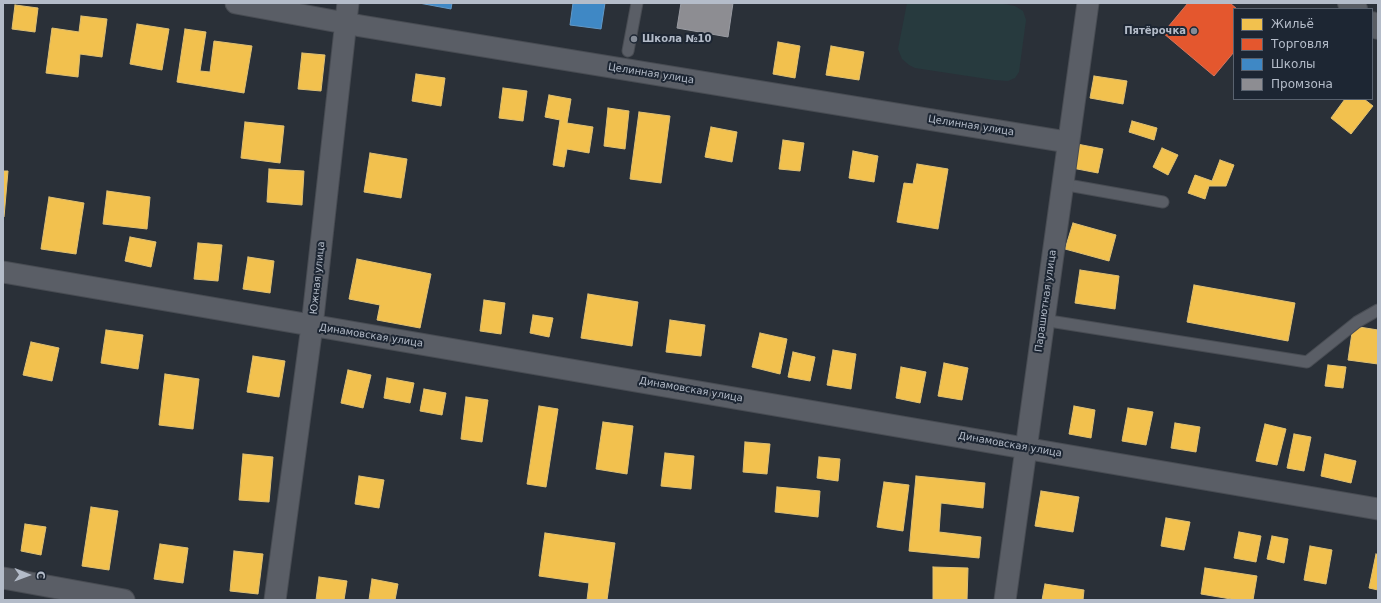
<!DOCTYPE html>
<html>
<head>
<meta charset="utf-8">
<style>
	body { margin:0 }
	#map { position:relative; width:1381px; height:603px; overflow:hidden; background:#2a3038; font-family:"DejaVu Sans",sans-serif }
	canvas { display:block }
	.frame { position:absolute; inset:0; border:4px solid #b4bcc9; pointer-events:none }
	.legend { position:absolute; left:1233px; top:8px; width:140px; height:92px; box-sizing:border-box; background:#1d2633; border:1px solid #59626f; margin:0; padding:5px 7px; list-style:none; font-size:12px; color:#b4bcc9 }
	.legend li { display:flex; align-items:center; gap:8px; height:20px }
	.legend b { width:20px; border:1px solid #59626f }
	.north { position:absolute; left:8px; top:555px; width:40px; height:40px; -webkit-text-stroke:3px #1d2633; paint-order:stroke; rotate:91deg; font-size:11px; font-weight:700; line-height:16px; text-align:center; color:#b4bcc9 }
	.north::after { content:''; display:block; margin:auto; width:14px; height:18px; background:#b4bcc9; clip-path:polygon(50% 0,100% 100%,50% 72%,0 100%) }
</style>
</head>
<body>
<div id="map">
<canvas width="1381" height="603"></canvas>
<div class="frame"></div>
<ul class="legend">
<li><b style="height:11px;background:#f2c14e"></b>Жильё</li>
<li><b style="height:11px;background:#e4572e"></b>Торговля</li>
<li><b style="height:11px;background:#3f88c5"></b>Школы</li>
<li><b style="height:11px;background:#8d8d92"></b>Промзона</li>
</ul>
<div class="north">С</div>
</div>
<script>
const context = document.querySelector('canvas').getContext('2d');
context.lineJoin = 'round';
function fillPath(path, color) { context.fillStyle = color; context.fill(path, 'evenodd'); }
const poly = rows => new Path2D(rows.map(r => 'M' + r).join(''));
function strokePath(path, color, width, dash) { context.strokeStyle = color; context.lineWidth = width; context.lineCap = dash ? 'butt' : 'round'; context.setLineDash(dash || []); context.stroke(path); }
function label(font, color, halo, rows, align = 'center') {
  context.font = font + ' "DejaVu Sans",sans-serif'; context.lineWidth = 4; context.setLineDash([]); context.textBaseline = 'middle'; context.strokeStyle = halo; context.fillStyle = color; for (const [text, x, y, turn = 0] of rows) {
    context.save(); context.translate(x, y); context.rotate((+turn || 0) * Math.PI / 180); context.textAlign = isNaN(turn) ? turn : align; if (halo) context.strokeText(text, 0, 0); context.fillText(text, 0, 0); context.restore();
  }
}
fillPath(poly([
	[907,3,998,3,1015,6,1023,11,1026,20,1019,72,1015,78,1008,81,994,80,915,68,909,65,902,59,898,49]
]), '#273a3e');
const homes = poly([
	[15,5,38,8,35,32,12,29,15,5],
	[81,16,107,19,102,57,80,54,78,77,46,73,52,28,79,32,81,16],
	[137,24,169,29,162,70,130,64,137,24],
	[185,29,206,32,200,71,210,72,214,41,252,46,244,93,177,82,185,29],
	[778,42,800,46,795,78,773,74,778,42],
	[831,46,864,52,859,80,826,75,831,46],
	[302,53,325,55,321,91,298,89,302,53],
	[416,74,445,78,441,106,412,101,416,74],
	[1094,76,1127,81,1123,104,1090,98,1094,76],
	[503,88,527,91,523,121,499,118,503,88],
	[549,95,571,99,567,123,593,127,589,153,567,149,564,167,553,165,560,120,545,117,549,95],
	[1345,99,1364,99,1373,106,1351,134,1331,118,1345,99],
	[608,108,629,111,625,149,604,146,608,108],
	[639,112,670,116,661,183,630,179,639,112],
	[1132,121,1157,128,1154,140,1129,132,1132,121],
	[245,122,284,126,280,163,241,158,245,122],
	[711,127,737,132,732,162,705,157,711,127],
	[783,140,804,143,800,171,779,169,783,140],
	[1077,144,1103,149,1098,173,1072,168,1077,144],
	[1162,148,1178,155,1168,175,1153,167,1162,148],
	[853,151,878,156,874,182,849,178,853,151],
	[370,153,407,159,401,198,364,192,370,153],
	[1220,160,1234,165,1226,186,1209,186,1205,199,1188,193,1195,175,1212,181,1220,160],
	[917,164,948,169,938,229,897,222,904,183,913,184,917,164],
	[269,169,304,171,302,205,267,202,269,169],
	[3,171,8,171,4,217,3,216,3,171],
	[107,191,150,197,147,229,103,224,107,191],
	[49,197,84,203,76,254,41,249,49,197],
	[1073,223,1116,235,1109,261,1065,249,1073,223],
	[130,237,156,242,151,267,125,261,130,237],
	[198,243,222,245,218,281,194,279,198,243],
	[248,257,274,261,270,293,243,289,248,257],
	[357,259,431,274,420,328,377,320,380,305,349,299,357,259],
	[1080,270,1119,276,1115,309,1075,303,1080,270],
	[1194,285,1295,303,1288,341,1187,322,1194,285],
	[588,294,638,302,632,346,581,338,588,294],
	[484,300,505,303,501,334,480,331,484,300],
	[533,315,553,318,549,337,530,333,533,315],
	[670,320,705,325,701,356,666,352,670,320],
	[1353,326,1378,330,1378,364,1348,360,1353,326],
	[106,330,143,335,138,369,101,363,106,330],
	[760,333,787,339,780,374,752,367,760,333],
	[31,342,59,348,52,381,23,375,31,342],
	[833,350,856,354,851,389,827,385,833,350],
	[793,352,815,357,810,381,788,377,793,352],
	[253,356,285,361,279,397,247,392,253,356],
	[944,363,968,368,962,400,938,396,944,363],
	[1328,365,1346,367,1343,388,1325,386,1328,365],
	[901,367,926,372,920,403,896,398,901,367],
	[348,370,371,375,363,408,341,403,348,370],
	[165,374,199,379,193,429,159,425,165,374],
	[387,378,414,383,410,403,384,398,387,378],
	[424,389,446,393,442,415,420,411,424,389],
	[466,397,488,400,482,442,461,439,466,397],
	[539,406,558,409,546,487,527,484,539,406],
	[1074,406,1095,410,1091,438,1069,434,1074,406],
	[1128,408,1153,412,1146,445,1122,441,1128,408],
	[603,422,633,426,627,474,596,469,603,422],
	[1175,423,1200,427,1196,452,1171,448,1175,423],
	[1265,424,1286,429,1277,465,1256,461,1265,424],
	[1294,434,1311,437,1304,471,1287,468,1294,434],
	[745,442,770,444,767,474,743,472,745,442],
	[665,453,694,456,691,489,661,486,665,453],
	[243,454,273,457,269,502,239,500,243,454],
	[1325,454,1356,461,1351,483,1321,476,1325,454],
	[819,457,840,459,838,481,817,478,819,457],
	[359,476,384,480,379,508,355,504,359,476],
	[916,476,985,483,983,508,941,503,939,532,981,537,979,558,909,551,916,476],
	[884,482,909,485,903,531,877,527,884,482],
	[777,487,820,491,818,517,775,512,777,487],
	[1041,491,1079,497,1073,532,1035,526,1041,491],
	[91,507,118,511,109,570,82,566,91,507],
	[1166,518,1190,522,1184,550,1161,546,1166,518],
	[25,524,46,527,41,555,21,551,25,524],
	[1239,532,1261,536,1256,562,1234,558,1239,532],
	[545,533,615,543,607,600,587,600,589,583,539,576,545,533],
	[1272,536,1288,539,1284,563,1267,559,1272,536],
	[160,544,188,548,183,583,154,579,160,544],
	[1310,546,1332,550,1326,584,1304,580,1310,546],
	[234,551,263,554,258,594,230,591,234,551],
	[1376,554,1378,555,1378,590,1369,588,1376,554],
	[933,567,968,568,967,600,933,600,933,567],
	[1205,568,1257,576,1253,600,1237,600,1201,594,1205,568],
	[319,577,347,581,344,600,316,600,319,577],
	[372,579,398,584,395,600,369,600,372,579],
	[1045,584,1084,590,1083,600,1042,600,1045,584]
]);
fillPath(homes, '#f2c14e');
strokePath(homes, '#dfc073', 1);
const shops = poly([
	[1188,3,1230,3,1237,9,1234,9,1234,52,1214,76,1163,33,1188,3]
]);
fillPath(shops, '#e4572e');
strokePath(shops, '#d6755c', 1);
const schools = poly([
	[419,3,452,3,451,9,419,3],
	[573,3,605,3,601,29,570,25,573,3]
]);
fillPath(schools, '#3f88c5');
strokePath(schools, '#6298c6', 1);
const industry = poly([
	[681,3,733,3,728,37,677,28,681,3]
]);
fillPath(industry, '#8d8d92');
strokePath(industry, '#999ba2', 1);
const lane = poly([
	[628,51,637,3],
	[1062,184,1163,202],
	[1043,320,1307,362,1357,322,1378,310]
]);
const street = poly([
	[236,3,361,26,1067,142],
	[3,272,1378,509],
	[3,578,124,600],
	[275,600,312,326,348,3],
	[1005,600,1088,3]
]);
const secondary = poly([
	[1349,3,1356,9],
	[1372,23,1378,28]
]);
strokePath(lane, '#484c53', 13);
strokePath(street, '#484c53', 23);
strokePath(secondary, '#484c53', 24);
strokePath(lane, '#5a5e66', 11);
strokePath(street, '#5a5e66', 21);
strokePath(secondary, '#595d64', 22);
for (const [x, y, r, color] of [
	[1194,31,4,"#848b96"],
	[634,39,4,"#848b96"]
]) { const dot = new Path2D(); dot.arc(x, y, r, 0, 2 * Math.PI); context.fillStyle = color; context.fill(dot); strokePath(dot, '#1d2633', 1.5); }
label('bold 10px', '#b4bcc9', '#1d2633', [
	["Пятёрочка",1186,31],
	["Школа №10",642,39,"left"]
], 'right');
label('10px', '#b4bcc9', '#1d2633', [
	["Целинная улица",651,74,9],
	["Целинная улица",971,126,9],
	["Южная улица",318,278,-84],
	["Парашютная улица",1046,301,-82],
	["Динамовская улица",371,336,9],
	["Динамовская улица",691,390,10],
	["Динамовская улица",1010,445,10]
]);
</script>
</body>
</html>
